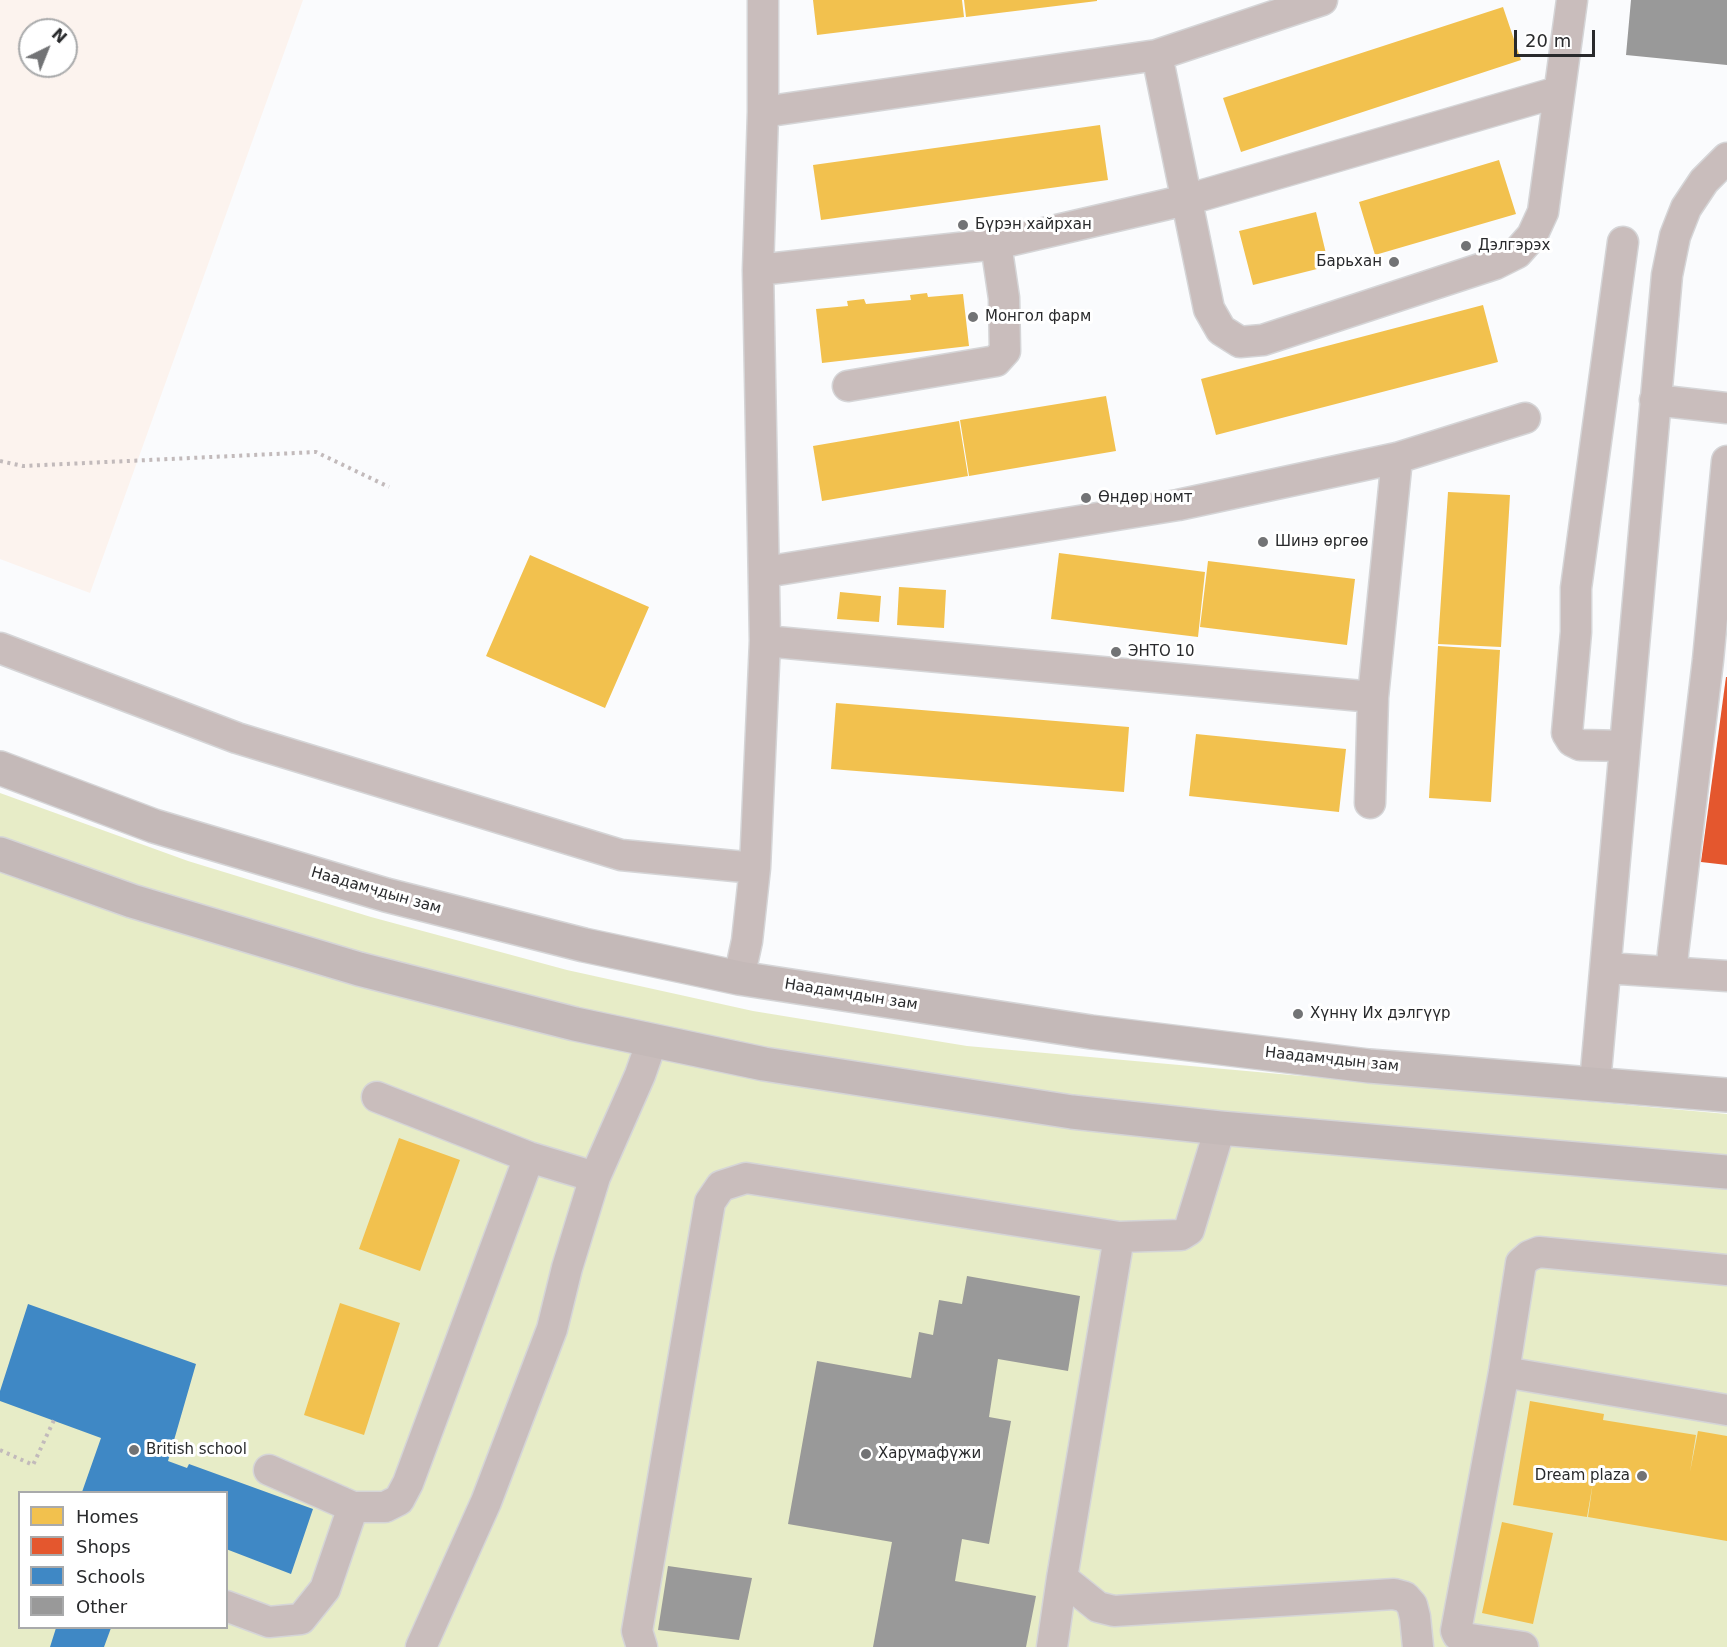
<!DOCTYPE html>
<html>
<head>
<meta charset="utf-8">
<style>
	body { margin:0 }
	#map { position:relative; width:1727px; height:1647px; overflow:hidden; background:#fafbfd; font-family:"DejaVu Sans",sans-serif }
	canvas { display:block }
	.legend { position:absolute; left:18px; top:1491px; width:210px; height:138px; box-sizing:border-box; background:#fff; border:2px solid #a9aaab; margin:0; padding:8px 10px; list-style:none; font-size:18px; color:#292a2c }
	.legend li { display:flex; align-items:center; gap:12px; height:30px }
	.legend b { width:30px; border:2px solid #a9aaab }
	.north { position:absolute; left:18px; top:18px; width:60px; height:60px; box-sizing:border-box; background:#fff; border:2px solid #a9aaab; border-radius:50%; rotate:43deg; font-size:16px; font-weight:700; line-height:24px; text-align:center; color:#292a2c }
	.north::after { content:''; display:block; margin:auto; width:21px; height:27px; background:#727375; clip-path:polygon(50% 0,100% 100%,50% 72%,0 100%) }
	.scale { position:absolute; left:1514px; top:30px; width:81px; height:27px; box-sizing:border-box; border:3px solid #292a2c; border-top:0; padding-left:8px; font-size:18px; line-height:21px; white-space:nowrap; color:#292a2c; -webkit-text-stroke:4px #fff; paint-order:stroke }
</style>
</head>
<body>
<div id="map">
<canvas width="1727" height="1647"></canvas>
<ul class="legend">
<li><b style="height:16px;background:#f2c14e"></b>Homes</li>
<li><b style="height:16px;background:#e4572e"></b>Shops</li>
<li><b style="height:16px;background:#3f88c5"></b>Schools</li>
<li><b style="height:16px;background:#999"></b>Other</li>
</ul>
<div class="north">N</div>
<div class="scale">20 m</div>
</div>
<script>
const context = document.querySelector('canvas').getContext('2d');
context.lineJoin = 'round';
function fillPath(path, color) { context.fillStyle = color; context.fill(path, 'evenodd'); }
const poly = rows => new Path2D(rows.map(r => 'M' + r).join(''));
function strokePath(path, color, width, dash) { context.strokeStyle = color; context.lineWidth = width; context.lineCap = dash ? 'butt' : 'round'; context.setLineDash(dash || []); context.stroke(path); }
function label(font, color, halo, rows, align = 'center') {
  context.font = font + ' "DejaVu Sans",sans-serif'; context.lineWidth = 6; context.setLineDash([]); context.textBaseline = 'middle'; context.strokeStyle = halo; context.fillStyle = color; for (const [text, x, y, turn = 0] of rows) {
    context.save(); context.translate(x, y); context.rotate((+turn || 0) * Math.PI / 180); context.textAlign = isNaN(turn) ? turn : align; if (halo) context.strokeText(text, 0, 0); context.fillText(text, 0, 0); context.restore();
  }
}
fillPath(poly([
	[0,0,303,0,90,593,0,559],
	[30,30,66,30,66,66,30,66]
]), '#fcf3ee');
fillPath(poly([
	[0,793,188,861,371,917,567,970,753,1011,967,1046,1727,1114,1727,1647,0,1647],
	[20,1492,226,1492,226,1628,20,1628]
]), '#e7ecc7');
fillPath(poly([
	[813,0,962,0,964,17,817,35],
	[964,0,1097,0,1097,1,966,17],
	[1503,7,1521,60,1241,152,1223,98],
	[1100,125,1108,180,821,220,813,165],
	[1499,160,1516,214,1375,255,1359,202],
	[1316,212,1329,266,1253,285,1239,231],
	[927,293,928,297,963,294,969,346,822,363,816,309,848,306,847,301,864,299,866,304,911,300,910,295],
	[1483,305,1498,362,1216,435,1201,379],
	[1106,396,1116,451,969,476,960,420],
	[959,421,968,476,822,501,813,446],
	[1448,492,1510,495,1501,647,1438,644],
	[1059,553,1205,572,1198,637,1051,619],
	[530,555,649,607,605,708,486,656],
	[1208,561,1355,579,1347,645,1200,627],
	[899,587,946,590,944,628,897,625],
	[840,592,881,596,879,622,837,619],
	[1438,646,1500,650,1491,802,1429,798],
	[836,703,1129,727,1124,792,831,769],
	[1196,734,1346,749,1339,812,1189,796],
	[399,1138,460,1160,420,1271,359,1249],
	[340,1303,400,1323,364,1435,304,1415],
	[1530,1401,1604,1414,1603,1420,1696,1435,1690,1472,1698,1431,1727,1436,1727,1541,1588,1517,1593,1482,1587,1517,1513,1505],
	[1502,1522,1553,1533,1533,1624,1482,1613]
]), '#f2c14e');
fillPath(poly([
	[1726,677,1727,677,1727,865,1701,862]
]), '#e4572e');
fillPath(poly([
	[28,1304,196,1364,168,1461,187,1468,189,1464,313,1509,291,1574,226,1549,226,1492,82,1492,101,1438,0,1401,0,1391],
	[56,1628,111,1628,104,1647,50,1647]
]), '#3f88c5');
fillPath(poly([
	[1631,0,1727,0,1727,65,1626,55],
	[967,1276,1080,1296,1068,1371,998,1359,989,1417,1011,1421,989,1544,962,1539,955,1581,1036,1596,1026,1647,873,1647,892,1542,788,1524,817,1361,911,1378,919,1332,933,1335,939,1300,962,1304],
	[668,1566,752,1578,739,1640,658,1630]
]), '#999');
const minor = poly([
	[1157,55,1209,309,1221,330,1240,342,1263,340,1495,264,1517,253,1532,236,1543,212,1572,0],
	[763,112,1157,55,1322,0],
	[1623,242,1576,588,1576,632,1567,733,1572,741,1580,745,1625,746],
	[758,270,996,244,1186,200,1558,92],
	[848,386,996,361,1005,351,1004,298,996,244],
	[1655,400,1727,408],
	[765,572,1178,505,1397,458,1525,418],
	[765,641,1373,697],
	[0,648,237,738,621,855,755,868],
	[1370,803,1373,697,1397,458],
	[1606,968,1727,976],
	[1672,971,1673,953,1708,660,1727,461],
	[739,978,747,941,755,868,765,641,758,270,763,112,763,0],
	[1595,1083,1667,275,1675,236,1686,208,1704,181,1727,158],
	[377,1097,529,1157,595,1177],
	[1504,1372,1727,1410],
	[269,1470,353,1507,385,1507,399,1500,408,1483,529,1157],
	[1062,1578,1098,1607,1114,1611,1394,1594,1405,1597,1412,1605,1415,1617,1418,1647],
	[226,1606,269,1622,301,1619,325,1589,353,1507],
	[421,1647,486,1502,552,1329,567,1268,595,1177,640,1075,652,1041],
	[642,1647,637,1631,710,1202,721,1186,746,1178,1119,1237,1181,1235,1189,1230,1220,1128],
	[1052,1647,1062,1578,1119,1237],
	[1523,1647,1464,1638,1458,1635,1456,1631,1504,1372,1521,1263,1529,1256,1539,1252,1727,1270]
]);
const highway = poly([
	[0,768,154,826,386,895,584,945,739,978,1091,1032,1369,1066,1727,1095],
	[0,854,132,901,359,969,575,1024,764,1064,1072,1112,1220,1128,1727,1172]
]);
strokePath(minor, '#d5d5d7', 33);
strokePath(highway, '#d5d5d7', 36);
strokePath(poly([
	[0,461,23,466,316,452,389,487],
	[0,1450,33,1465,54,1420]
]), '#c2babb', 4, [3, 4.5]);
strokePath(minor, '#c9bdbc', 30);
strokePath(highway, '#c4b9b8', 33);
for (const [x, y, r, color] of [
	[963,225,6,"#727375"],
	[1466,246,6,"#727375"],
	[1394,262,6,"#727375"],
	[973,317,6,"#727375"],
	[1086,498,6,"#727375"],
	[1263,542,6,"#727375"],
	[1116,652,6,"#727375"],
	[1298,1014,6,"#727375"],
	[134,1450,6,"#727375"],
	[866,1454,6,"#727375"],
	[1642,1476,6,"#727375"]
]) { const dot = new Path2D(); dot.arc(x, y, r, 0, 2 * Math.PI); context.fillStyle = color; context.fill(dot); strokePath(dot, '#fff', 2); }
label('15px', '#292a2c', '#fff', [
	["Бүрэн хайрхан",975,225],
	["Дэлгэрэх",1478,246],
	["Барьхан",1382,262,"right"],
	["Монгол фарм",985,317],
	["Өндөр номт",1098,498],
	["Шинэ өргөө",1275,542],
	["ЭНТО 10",1128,652],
	["Хүннү Их дэлгүүр",1310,1014],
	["British school",146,1450],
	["Харүмафүжи",878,1454],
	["Dream plaza",1630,1476,"right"]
], 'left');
label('15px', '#292a2c', '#fff', [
	["Наадамчдын зам",376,891,16],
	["Наадамчдын зам",851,995,9],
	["Наадамчдын зам",1332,1060,6]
]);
</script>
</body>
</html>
